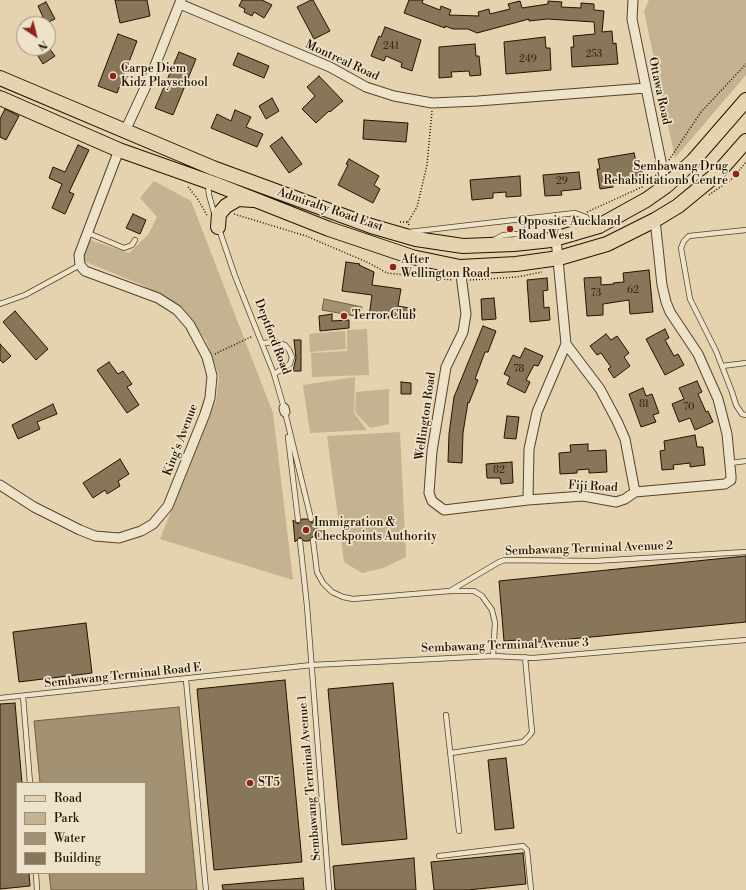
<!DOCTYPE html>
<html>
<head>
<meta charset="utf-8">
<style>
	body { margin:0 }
	#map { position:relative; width:746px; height:890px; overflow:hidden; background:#e4d3ae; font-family:"Libre Bodoni",serif }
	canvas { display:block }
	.legend { position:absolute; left:16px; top:782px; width:130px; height:92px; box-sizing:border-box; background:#ede2ca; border:1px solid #9d8f79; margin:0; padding:5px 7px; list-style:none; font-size:12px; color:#251200 }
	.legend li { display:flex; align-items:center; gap:8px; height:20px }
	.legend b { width:20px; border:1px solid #9d8f79 }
	.north { position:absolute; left:16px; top:16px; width:40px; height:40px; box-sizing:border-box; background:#ede2ca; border:1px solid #9d8f79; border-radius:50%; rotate:145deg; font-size:11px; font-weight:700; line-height:16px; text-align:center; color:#251200 }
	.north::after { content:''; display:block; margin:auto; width:14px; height:18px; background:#8f2418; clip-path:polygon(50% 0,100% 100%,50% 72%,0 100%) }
</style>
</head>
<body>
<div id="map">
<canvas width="746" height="890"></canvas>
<ul class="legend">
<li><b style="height:5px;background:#e4d3ae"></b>Road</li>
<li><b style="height:11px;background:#c4b290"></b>Park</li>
<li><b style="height:11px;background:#a39173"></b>Water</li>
<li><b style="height:11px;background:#88765a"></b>Building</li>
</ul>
<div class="north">N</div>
</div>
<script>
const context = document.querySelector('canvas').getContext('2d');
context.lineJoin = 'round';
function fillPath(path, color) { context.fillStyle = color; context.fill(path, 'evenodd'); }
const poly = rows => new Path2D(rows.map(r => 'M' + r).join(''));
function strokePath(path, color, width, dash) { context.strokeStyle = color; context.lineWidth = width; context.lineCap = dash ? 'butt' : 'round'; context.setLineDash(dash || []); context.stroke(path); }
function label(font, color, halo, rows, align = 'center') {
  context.font = font + ' "Libre Bodoni",serif'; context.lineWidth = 3.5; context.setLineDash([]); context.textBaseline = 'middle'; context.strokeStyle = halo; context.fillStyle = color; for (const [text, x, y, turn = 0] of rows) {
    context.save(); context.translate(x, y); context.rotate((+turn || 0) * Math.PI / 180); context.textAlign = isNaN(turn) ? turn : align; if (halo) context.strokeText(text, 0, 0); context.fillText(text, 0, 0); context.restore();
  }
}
fillPath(poly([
	[649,0,746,0,746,75,675,158,644,11],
	[154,181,191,201,273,413,293,580,160,539,216,401,219,376,206,340,181,307,140,284,81,260,90,240,129,253,148,235,157,217,140,198],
	[367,329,369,375,312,377,311,353,347,351,347,330],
	[345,331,346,349,310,352,309,334],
	[355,377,354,413,367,430,310,433,303,385],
	[389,389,389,424,370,428,355,412,356,392],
	[400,432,406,557,383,568,362,573,344,562,327,436]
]), '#c4b290');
const water = poly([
	[324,299,362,307,360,317,322,310,324,299],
	[179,707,197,890,51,890,49,873,145,873,145,783,40,783,34,721,179,707]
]);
fillPath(water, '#a39173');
strokePath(water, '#715e45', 1);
const building = poly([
	[115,0,147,0,150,16,120,23,115,0],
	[242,0,262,0,272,5,264,18,254,12,252,16,244,12,245,9,239,6,242,0],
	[311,0,313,0,330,31,314,39,297,7,311,0],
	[409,0,423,0,422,3,440,10,441,6,451,10,449,15,479,16,478,12,489,9,490,14,510,9,508,4,520,1,522,8,548,4,548,1,562,2,561,7,581,8,581,3,594,4,594,10,604,11,602,32,612,31,613,44,616,43,618,64,572,67,571,47,574,47,573,36,595,34,594,22,547,19,529,21,529,19,477,33,468,29,453,29,445,26,445,28,404,13,409,0],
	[46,2,55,19,44,24,33,24,43,17,38,6,46,2],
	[385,27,421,40,412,71,401,67,402,63,386,56,384,61,371,56,379,36,381,37,385,27],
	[118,34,137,41,117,93,98,86,118,34],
	[545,37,546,48,550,48,551,70,506,74,504,42,545,37],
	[475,44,476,56,479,56,481,75,470,76,469,71,451,72,452,77,439,78,439,47,475,44],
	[33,48,49,48,55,56,43,64,33,48],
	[179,52,196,59,173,115,155,108,179,52],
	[238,53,269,66,264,78,233,65,238,53],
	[319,76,343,101,330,112,329,111,316,123,302,109,315,96,307,87,319,76],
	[272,98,279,111,266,119,259,106,272,98],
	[5,109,19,116,6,140,0,137,0,119,5,109],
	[235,110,251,117,246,127,263,134,257,147,211,128,217,114,231,121,235,110],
	[364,120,408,123,406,142,363,139,364,120],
	[282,137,302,164,289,173,270,146,282,137],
	[78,145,89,150,69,192,74,194,65,214,52,208,62,184,49,178,53,167,65,172,78,145],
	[634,153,637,166,641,165,644,183,630,185,629,179,612,182,613,187,600,189,597,169,600,169,598,159,634,153],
	[349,159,379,176,374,185,380,189,373,203,338,185,348,165,346,164,349,159],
	[579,172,581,189,561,191,562,195,545,196,543,175,579,172],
	[520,176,521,196,506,197,506,192,493,193,493,198,472,200,470,180,520,176],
	[133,214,146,220,140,234,126,228,133,214],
	[346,262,360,264,359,265,374,272,372,285,401,289,398,306,415,309,413,320,406,319,407,317,389,315,388,319,369,317,372,295,342,291,346,262],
	[649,270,653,312,630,314,629,300,603,304,603,315,587,316,584,278,601,277,601,285,614,284,613,283,624,282,623,273,649,270],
	[547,278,548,290,543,291,544,308,549,307,550,320,530,322,527,280,547,278],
	[494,298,496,319,482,320,481,299,494,298],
	[15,311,48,349,36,360,3,322,15,311],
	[332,314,332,321,349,320,349,328,320,331,319,316,332,314],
	[483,326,496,331,488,352,485,352,475,379,478,380,469,403,468,402,463,433,462,463,448,462,449,434,454,397,483,326],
	[665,329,669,338,665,340,674,356,678,354,684,365,665,375,646,339,665,329],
	[606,334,611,340,617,336,629,353,624,357,630,366,614,378,608,369,611,367,601,353,597,355,590,346,606,334],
	[294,340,301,340,301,371,293,371,296,358,294,340],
	[0,344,11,356,3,363,0,360,0,344],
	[525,348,543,356,538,366,534,365,526,380,530,382,525,393,507,384,510,377,504,374,513,355,520,358,525,348],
	[109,362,118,374,123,371,132,384,127,387,139,405,127,413,97,370,109,362],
	[697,381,702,392,698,394,706,412,708,411,713,422,695,430,690,418,679,422,672,404,684,399,679,388,697,381],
	[401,382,411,383,411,394,401,394,401,382],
	[643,388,646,396,652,394,659,413,653,415,656,422,641,427,629,394,643,388],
	[53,404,57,414,37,422,40,429,18,439,12,425,53,404],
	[507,416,519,417,516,439,504,438,507,416],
	[695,435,697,447,703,447,705,465,690,467,690,463,673,465,674,469,662,470,660,451,665,450,664,441,695,435],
	[588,444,588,451,606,450,607,472,589,473,589,469,577,470,577,473,560,474,559,453,571,452,570,445,588,444],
	[120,459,129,474,118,481,120,486,107,494,105,490,93,498,83,483,120,459],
	[512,462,513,483,501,484,500,478,487,478,486,464,512,462],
	[315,518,317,518,319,540,313,536,309,541,304,541,300,537,295,542,293,520,298,524,302,519,307,519,312,523,315,518],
	[746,556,746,622,519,644,519,640,504,641,499,581,746,556],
	[86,623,92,673,19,682,13,632,86,623],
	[285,680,302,862,214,870,197,689,285,680],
	[393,683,407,839,342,845,328,689,393,683],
	[15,703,22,783,17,783,17,873,29,873,30,886,0,889,0,704,15,703],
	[506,758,514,828,495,830,488,760,506,758],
	[523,853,526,884,468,890,434,890,431,862,523,853],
	[414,858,416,890,335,890,333,866,414,858],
	[303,878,304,890,223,890,222,885,303,878]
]);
fillPath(building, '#88765a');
strokePath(building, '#251200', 1);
const service = poly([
	[208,185,209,195,215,216],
	[219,229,235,276,274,374,284,408],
	[746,230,689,236,684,241,681,248,690,299,716,351,732,392,736,405,742,414,746,415],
	[409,232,575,213,586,217,592,225],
	[88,233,124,248,132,245,135,240],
	[494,240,503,235,517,234,528,238],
	[0,304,25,295,80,265],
	[262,343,277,342,285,345,289,350,292,357,290,364,274,374],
	[722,366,746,363],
	[285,412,311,519],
	[288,437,298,520],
	[730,463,746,461],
	[313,540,317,572,323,583,332,592,343,597,353,599,450,591,474,591,482,596,492,610,495,623,493,656],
	[300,541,307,606,329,890],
	[450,591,499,562,505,560,594,561,746,552],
	[186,680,206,890],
	[23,696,30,783],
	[0,698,312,665,493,656,533,658,746,640],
	[446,715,459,831],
	[451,753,523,742,529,736,532,732,525,657],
	[439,856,523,846,527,850,531,890],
	[36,873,37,890]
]);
const minor = poly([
	[633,0,632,19,666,186],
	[180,4,330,67,366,87,394,96,432,103,478,101,646,88],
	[125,131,152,73,181,0],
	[556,239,566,344,600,389,617,421,625,439,635,492],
	[460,267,466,314,463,332,446,367,432,451,429,493,432,501,444,510,528,500,583,496,616,502,625,499,635,492,725,484,731,480,731,476,727,434,718,399,698,354,670,312,666,302,662,285,655,220],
	[284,408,285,412],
	[0,485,34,507,80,530,95,536,119,538,141,531,153,524,168,506,205,414,210,398,212,376,207,357,190,325,177,310,158,298,85,271,80,265,79,255,119,150],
	[528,500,529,449,537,412,566,344]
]);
const primary = poly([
	[0,78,213,168,371,226,416,239,463,246,514,244,551,240,599,226,646,200,666,186,693,161,746,100],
	[0,98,119,150,215,184,329,229,412,257,460,267,516,264,559,258,607,244,655,220,678,206,717,174,746,141],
	[218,227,219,214,226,206,238,199,253,200]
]);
strokePath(service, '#55422c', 6);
strokePath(minor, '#55422c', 11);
strokePath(primary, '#251200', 16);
strokePath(poly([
	[669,160,701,112,746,64],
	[188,187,197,198,208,217],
	[709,195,733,178,746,162],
	[587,212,642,187,656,175],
	[234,214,306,236,369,263,387,273,453,280],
	[400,222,408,222],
	[409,225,408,222,417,207,427,165,432,111],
	[518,228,563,221],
	[470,280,517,277,542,272],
	[215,354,253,336]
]), '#251200', 1.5, [1, 2]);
strokePath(service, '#ede2ca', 4.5);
strokePath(minor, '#ede2ca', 9);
strokePath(primary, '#e4d3ae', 14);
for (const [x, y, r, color] of [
	[113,76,4,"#8f2418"],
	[736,174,4,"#8f2418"],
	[510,229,4,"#8f2418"],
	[393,267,4,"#8f2418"],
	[344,316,4,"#8f2418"],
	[306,530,4,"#8f2418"],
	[250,783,4,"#8f2418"]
]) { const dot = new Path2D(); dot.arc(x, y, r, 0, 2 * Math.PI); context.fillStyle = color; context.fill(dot); strokePath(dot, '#ede2ca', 1.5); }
label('10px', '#3e2b16', null, [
	["241",391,47],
	["253",594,55],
	["249",528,60],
	["29",562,182],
	["62",633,291],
	["73",596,294],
	["78",519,370],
	["81",644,405],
	["70",689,408],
	["82",499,471]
]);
label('12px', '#251200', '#ede2ca', [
	["Montreal Road",342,61,25],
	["Ottawa Road",659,91,78],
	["Admiralty Road East",330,210,19],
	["Deptford Road",272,337,69],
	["Wellington Road",426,416,-82],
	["King's Avenue",181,440,-69],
	["Fiji Road",593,487,3],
	["Sembawang Terminal Avenue 2",589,549,-2],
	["Sembawang Terminal Avenue 3",505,646,-2],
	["Sembawang Terminal Road E",123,676,-6],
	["Sembawang Terminal Avenue 1",310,778,-95]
]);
label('12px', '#251200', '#ede2ca', [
	["Carpe Diem",121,69],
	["Kidz Playschool",121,83],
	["Sembawang Drug",728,167,"right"],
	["Rehabilitationb Centre",728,181,"right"],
	["Opposite Auckland",518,222],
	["Road West",518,236],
	["After",401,260],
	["Wellington Road",401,274],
	["Terror Club",352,316],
	["Immigration &",314,523],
	["Checkpoints Authority",314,537],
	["ST5",258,783]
], 'left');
</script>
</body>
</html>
